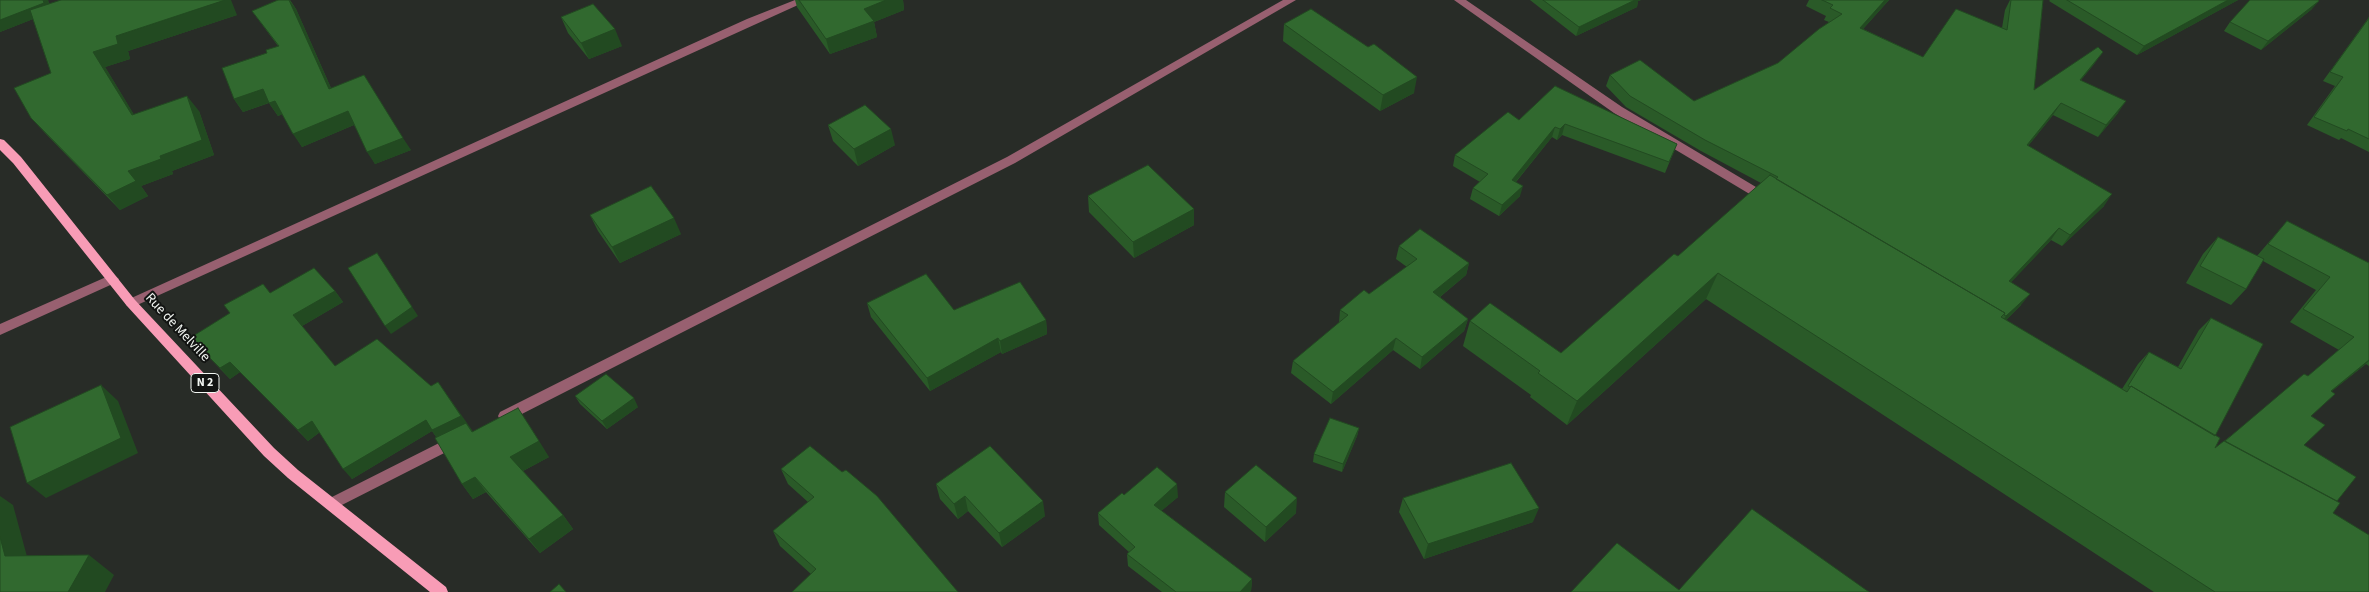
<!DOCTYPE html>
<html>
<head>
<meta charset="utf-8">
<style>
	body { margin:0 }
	canvas { display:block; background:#282c27 }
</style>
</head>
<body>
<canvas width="2369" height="592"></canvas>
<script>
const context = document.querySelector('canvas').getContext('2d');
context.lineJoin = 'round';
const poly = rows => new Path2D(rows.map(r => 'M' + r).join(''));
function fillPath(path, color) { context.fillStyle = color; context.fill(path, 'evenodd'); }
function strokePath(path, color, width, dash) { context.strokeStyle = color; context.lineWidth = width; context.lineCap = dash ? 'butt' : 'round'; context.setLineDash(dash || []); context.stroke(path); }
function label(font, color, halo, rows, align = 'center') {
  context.font = font + ' "Source Sans 3",sans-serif'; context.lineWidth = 4; context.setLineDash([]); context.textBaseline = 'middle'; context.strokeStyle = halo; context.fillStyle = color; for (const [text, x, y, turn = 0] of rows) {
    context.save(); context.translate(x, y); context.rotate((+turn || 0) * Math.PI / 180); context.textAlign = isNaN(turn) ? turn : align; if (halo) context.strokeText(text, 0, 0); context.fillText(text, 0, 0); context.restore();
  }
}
fillPath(poly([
	[795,0,809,0,135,306,127,306,125,303,127,300,747,19,795,0],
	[1283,0,1296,0,1015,163,510,420,505,422,500,420,498,416,500,412,1007,157,1283,0],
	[1454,0,1466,0,1622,107,1771,196,1773,199,1771,202,1763,202,1614,113,1454,0],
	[113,274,119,279,117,282,0,335,0,324,113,274],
	[455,435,460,437,462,441,460,445,336,508,331,510,326,508,324,504,326,500,455,435]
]), '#986070');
fillPath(poly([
	[0,139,4,140,21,157,135,300,274,448,298,470,446,587,448,592,430,592,288,478,264,456,127,306,13,163,0,150,0,139]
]), '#f89cb6');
fillPath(poly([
	[0,0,48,0,49,4,237,15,128,51,130,59,105,67,134,115,199,111,214,155,172,171,173,174,141,186,148,196,120,210,45,133,31,118,51,73,33,19,0,32],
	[278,0,290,0,296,9,331,88,411,150,375,164,354,125,302,147,282,114,278,116,269,103,243,112,234,99,267,53,278,46,252,11],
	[795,0,903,0,904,10,874,22,877,37,830,54,797,7],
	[1530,0,1641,0,1638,1,1637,7,1576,36],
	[1809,0,1889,0,1863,29,1923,57,2002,28,2005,10,2010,0,2043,0,2034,90,2095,63,2081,80,2118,113,2098,137,2053,115,2028,146,2104,206,2062,246,2051,240,2011,282,2021,305,2006,320,2122,389,2138,364,2149,352,2178,367,2199,330,2211,318,2215,448,2308,376,2339,350,2290,322,2316,290,2263,261,2246,289,2231,305,2186,283,2203,254,2218,237,2257,256,2287,221,2369,263,2369,366,2366,364,2332,391,2311,416,2304,445,2337,501,2333,513,2369,592,2154,592,1706,299,1567,425,1530,397,1531,395,1463,346,1470,321,1561,353,1678,256,1761,183,1701,151,1626,107,1606,86,1610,75,1694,101,1778,63,1829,22,1824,20,1826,16,1806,6],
	[2050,0,2238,0,2137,55,2049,1],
	[2312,9,2261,50,2224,31,2230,22],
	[561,17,622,46,589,59,568,33],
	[2369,17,2369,152,2341,138,2339,140,2307,125,2335,86,2323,81],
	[1284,24,1414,93,1380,111,1283,41],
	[1555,86,1677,144,1665,173,1562,135,1557,140,1552,137,1516,182,1520,196,1499,216,1470,199,1473,188,1480,182,1453,166,1455,155,1519,120],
	[828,125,895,145,858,166,833,141],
	[1088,196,1194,225,1134,258,1089,212],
	[590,215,681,234,620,263,598,231],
	[1399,246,1469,263,1466,275,1440,297,1468,319,1464,331,1420,369,1393,350,1331,404,1291,373,1293,361,1339,323,1340,310,1369,294,1407,267,1396,259],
	[263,284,270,293,335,291,343,302,302,326,335,366,473,432,549,457,523,471,563,515,573,529,540,553,486,492,473,499,462,484,437,438,432,431,352,479,320,432,308,441,240,372,230,379,190,338,230,313],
	[867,303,954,310,1046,320,1047,334,1002,354,1001,352,930,391,871,317],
	[575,396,638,407,607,429,580,404],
	[1359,428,1357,436,1342,472,1313,462,1314,454],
	[781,469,958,592,811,574,780,546,773,531,808,502,788,484],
	[936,484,1045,516,1002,547,968,511,958,519,940,499],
	[1225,492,1296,513,1265,542,1224,507],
	[1124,495,1178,497,1161,511,1252,579,1251,591,1249,592,1162,592,1128,566,1127,554,1129,552,1099,525,1098,513],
	[1403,498,1533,522,1424,559,1399,512]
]), '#2a5a28');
fillPath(poly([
	[43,0,48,0,51,12,0,32,0,20],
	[225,0,231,0,237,15,128,51,130,59,105,67,144,131,132,115,93,52,116,36],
	[289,0,296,9,337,102,329,89],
	[886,0,903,0,904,10,874,22,877,37,830,54,826,39,864,9],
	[1634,0,1641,0,1638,1,1637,7,1576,36,1579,27],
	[1885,0,1889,0,1854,39,1860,28],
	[2228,0,2238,0,2137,55,2144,46],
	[2319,1,2312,9,2261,50,2268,41],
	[615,29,622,46,589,59,581,43],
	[2103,52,2095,63,2072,91,2080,80],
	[1417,77,1414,93,1380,111,1383,95],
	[263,89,271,102,243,112,234,99],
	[187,96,199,111,214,155,172,171,173,174,141,186,148,196,120,210,107,195,128,171],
	[275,101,283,114,278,116,269,103],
	[2126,101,2118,113,2098,137,2106,125],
	[2061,103,2053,115,2019,157,2027,145],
	[348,111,356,124,302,147,293,134],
	[1565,124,1562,135,1557,140,1560,129],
	[1555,127,1552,137,1509,190,1512,180],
	[891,129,895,145,858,166,854,149],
	[403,138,411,150,375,164,367,152],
	[1523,186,1520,196,1499,216,1502,205],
	[2112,194,2104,206,2062,246,2070,235],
	[1194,209,1194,225,1134,258,1133,242],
	[674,218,681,234,620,263,612,247],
	[2059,228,2051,240,2001,293,2009,281],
	[383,262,418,316,391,334,385,326],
	[1469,263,1466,275,1430,305,1433,292],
	[1718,273,1706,299,1567,425,1577,401],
	[335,291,343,302,302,326,293,315],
	[2030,294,2021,305,1998,328,2006,316],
	[1468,319,1464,331,1420,369,1422,357],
	[1046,320,1047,334,1002,354,1000,341],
	[998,338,1001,352,930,391,927,378],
	[1396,338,1393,350,1331,404,1333,392],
	[2369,360,2369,361,2316,404,2331,391],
	[230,362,240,372,230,379,220,368],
	[438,382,484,447,439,441,432,431,352,479,343,469],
	[101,385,118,401,138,453,46,498,27,483],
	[634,398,638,407,607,429,602,421],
	[312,421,321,431,308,441,298,430],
	[528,423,549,457,521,472,510,457],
	[1359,428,1357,436,1342,472,1343,464],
	[475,477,486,492,473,499,462,484],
	[1177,484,1178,497,1154,517,1154,505],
	[0,496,13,505,32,575,5,556,0,537],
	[965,496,968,511,958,519,954,504],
	[1297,498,1296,513,1265,542,1266,527],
	[1043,501,1045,516,1002,547,999,533],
	[1539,508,1533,522,1424,559,1428,544],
	[563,515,573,529,540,553,529,539],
	[89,555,114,575,105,592,68,592],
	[1252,579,1251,591,1249,592,1240,592]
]), '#224a21');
const building = poly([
	[0,0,43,0,44,3,0,20,0,0],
	[61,0,225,0,116,36,118,44,93,52,132,115,187,96,202,140,160,156,161,159,128,171,136,181,107,195,31,118,14,88,51,73,30,10,61,0],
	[278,0,289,0,329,89,364,75,403,138,367,152,348,111,293,134,275,101,269,103,263,89,234,99,222,68,267,53,266,50,279,46,252,11,278,0],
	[799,0,886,0,864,9,874,21,826,39,799,0],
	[1543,0,1635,0,1579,27,1543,0],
	[1822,0,1885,0,1860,28,1923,57,1956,9,2007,30,2011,0,2043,0,2034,90,2098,47,2103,52,2080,80,2126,101,2106,125,2061,103,2027,145,2112,194,2070,235,2059,228,2009,281,2030,294,2006,316,2004,315,2005,313,1776,179,1778,177,1705,140,1630,96,1610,75,1640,60,1694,101,1778,63,1819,29,1842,14,1830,8,1833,5,1822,0],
	[2067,0,2228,0,2144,46,2067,0],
	[2250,0,2318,0,2319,1,2268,41,2230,22,2250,0],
	[593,4,615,29,581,43,561,17,593,4],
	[1311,9,1368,47,1374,44,1417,77,1383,95,1284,24,1311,9],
	[2369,18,2369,139,2348,129,2347,131,2314,117,2343,77,2330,72,2369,18],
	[1555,86,1677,144,1669,162,1565,124,1560,129,1555,127,1512,180,1523,186,1502,205,1473,188,1488,174,1455,155,1508,112,1519,120,1555,86],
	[865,105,891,129,854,149,828,125,865,105],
	[1148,165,1194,209,1133,242,1088,196,1148,165],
	[1770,175,2005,313,2001,317,2127,392,2131,386,2220,438,2215,448,2224,441,2340,503,2333,513,2369,535,2369,592,2215,592,1718,273,1577,401,1538,373,1540,371,1470,321,1490,303,1561,353,1674,254,1678,256,1770,175],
	[651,186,674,218,612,247,590,215,651,186],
	[2287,221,2369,263,2369,360,2331,391,2335,394,2311,416,2325,425,2304,445,2356,477,2337,501,2225,441,2304,374,2308,376,2354,337,2303,309,2330,277,2268,244,2287,221],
	[1420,229,1469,263,1433,292,1468,319,1422,357,1396,338,1333,392,1293,361,1348,315,1340,310,1364,290,1369,294,1417,259,1399,246,1420,229],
	[2218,237,2264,259,2246,289,2200,266,2218,237],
	[377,253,412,307,385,326,348,268,377,253],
	[314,268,335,291,293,315,335,366,377,339,431,386,438,382,461,416,432,430,426,420,343,469,312,421,298,430,230,362,220,368,190,338,230,313,224,305,263,284,270,293,314,268],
	[926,274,954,310,1020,282,1046,320,1000,341,998,338,927,378,867,303,926,274],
	[2211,318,2263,344,2215,436,2131,386,2130,387,2128,386,2149,352,2181,369,2211,318],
	[606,374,634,398,602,421,575,396,606,374],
	[101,385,121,438,27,483,10,427,101,385],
	[518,408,539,441,510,457,563,515,529,539,475,477,462,484,435,438,466,423,472,432,518,408],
	[1330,418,1359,428,1343,464,1314,454,1330,418],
	[810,446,842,472,846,470,877,496,958,592,792,592,816,569,773,531,814,497,781,469,810,446],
	[990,446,1043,501,999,533,965,496,954,504,936,484,990,446],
	[1511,463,1539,508,1428,544,1403,498,1511,463],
	[1256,465,1297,498,1266,527,1225,492,1256,465],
	[1157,467,1177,484,1154,505,1252,579,1240,592,1176,592,1127,554,1135,547,1098,513,1122,493,1124,495,1157,467],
	[1752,509,1869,592,1571,592,1617,543,1679,590,1752,509],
	[0,537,5,556,89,555,68,592,0,592,0,537],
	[559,584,566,592,550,592,559,584]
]);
fillPath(building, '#31692f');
strokePath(building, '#224a21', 1);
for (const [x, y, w] of [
	[205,383,28]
]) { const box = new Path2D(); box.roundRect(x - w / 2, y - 9.5, w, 19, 4); context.fillStyle = '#121412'; context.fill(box); strokePath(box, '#f2f6f2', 1); }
label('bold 12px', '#f2f6f2', null, [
	["N 2",205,383]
]);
label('14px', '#f2f6f2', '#121412', [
	["Rue de Melville",177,328,47]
]);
</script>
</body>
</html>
